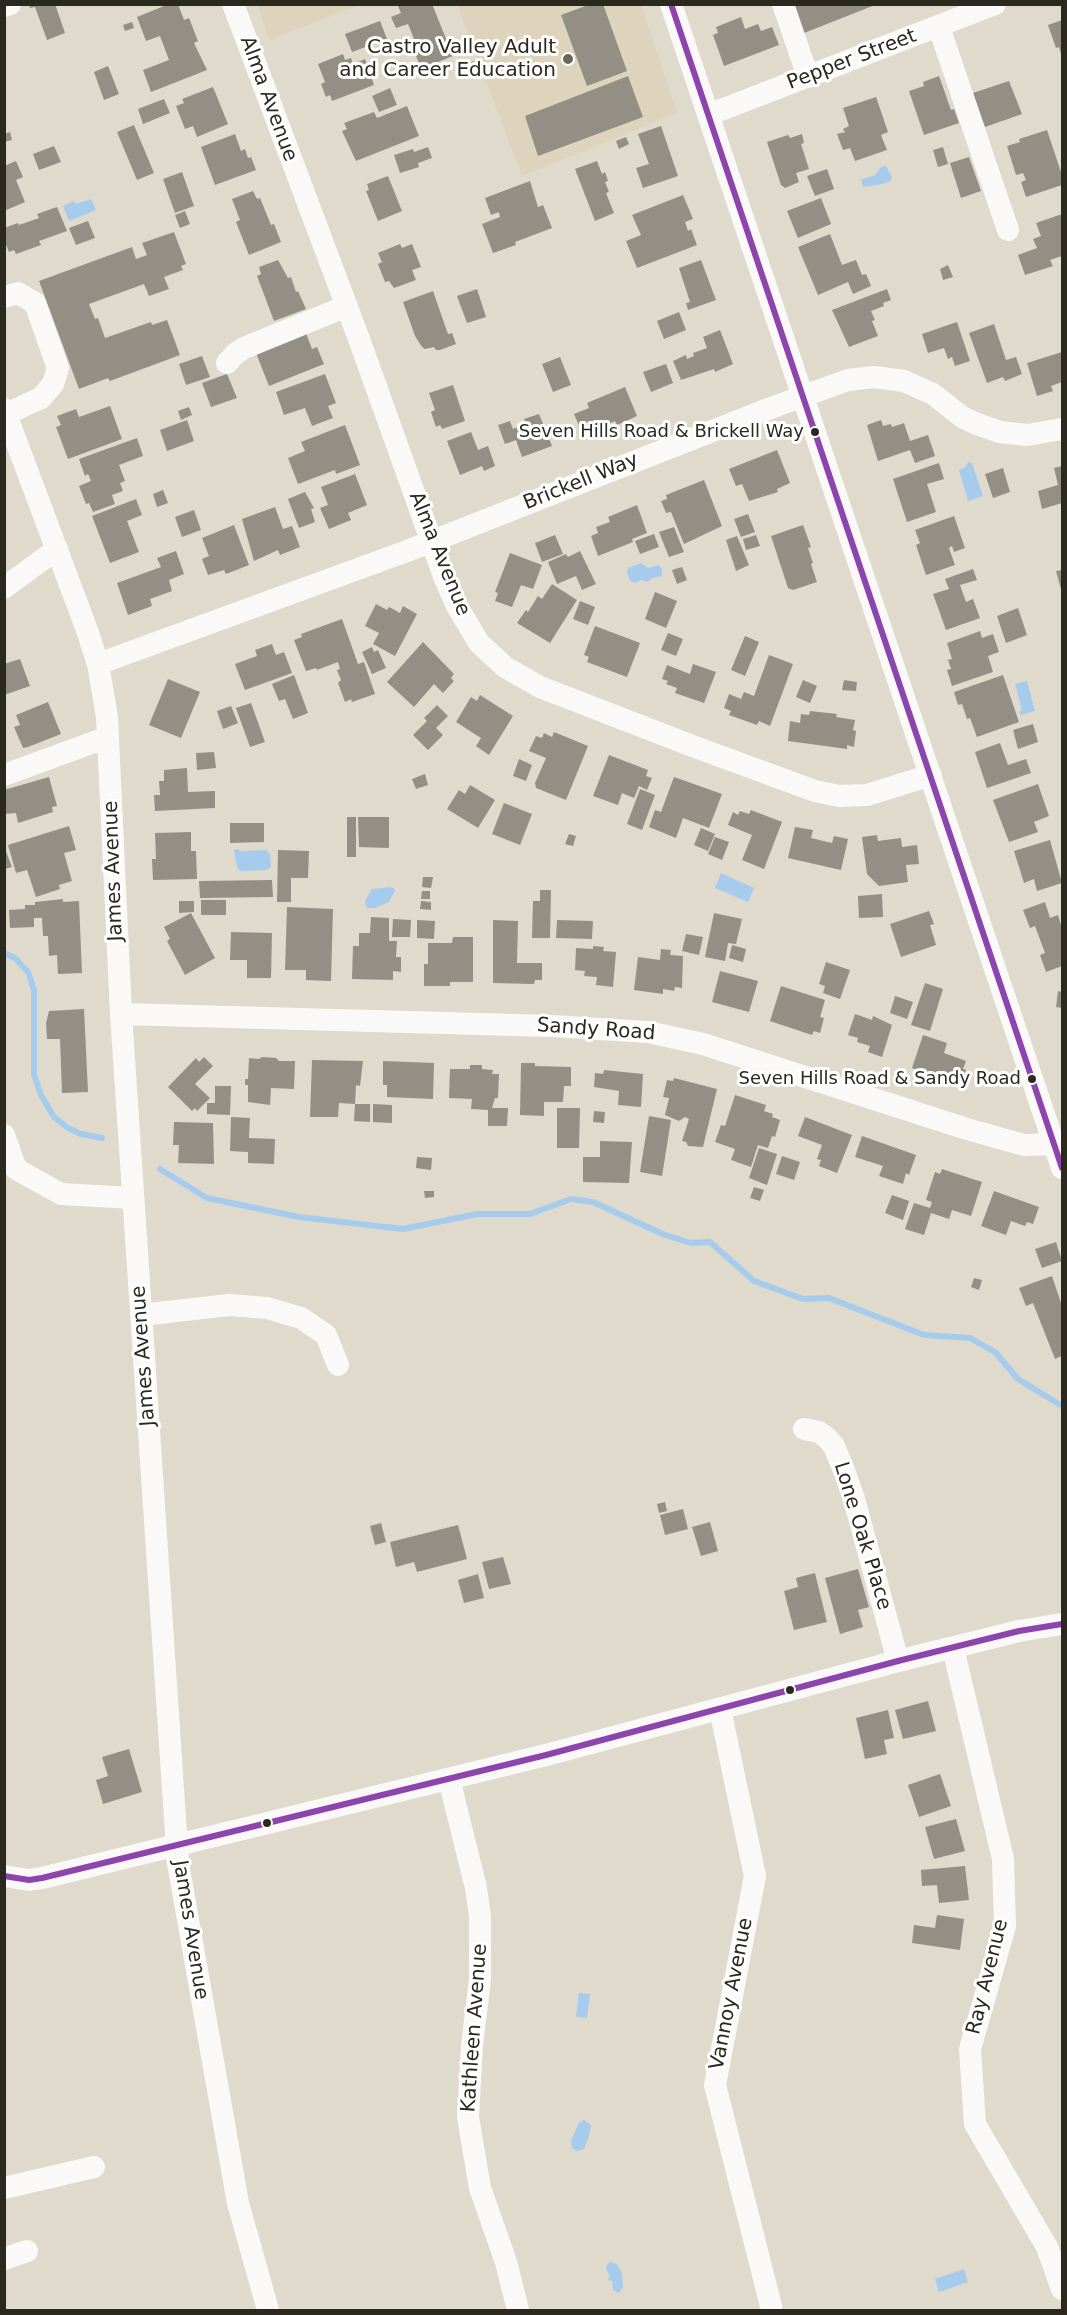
<!DOCTYPE html>
<html>
<head>
<meta charset="utf-8">
<style>
	body { margin:0 }
	#map { position:relative; width:1067px; height:2315px; overflow:hidden; background:#e0dacd; font-family:"DejaVu Sans",sans-serif }
	canvas { display:block }
	.frame { position:absolute; inset:0; border:6px solid #2b281e; pointer-events:none }
</style>
</head>
<body>
<div id="map">
<canvas width="1067" height="2315"></canvas>
<div class="frame"></div>
</div>
<script>
const context = document.querySelector('canvas').getContext('2d');
context.lineJoin = 'round';
function fillPath(path, color) { context.fillStyle = color; context.fill(path, 'evenodd'); }
const poly = rows => new Path2D(rows.map(r => 'M' + r).join(''));
function strokePath(path, color, width, dash) { context.strokeStyle = color; context.lineWidth = width; context.lineCap = dash ? 'butt' : 'round'; context.setLineDash(dash || []); context.stroke(path); }
function label(font, color, halo, rows, align = 'center') {
  context.font = font + ' "DejaVu Sans",sans-serif'; context.lineWidth = 6; context.setLineDash([]); context.textBaseline = 'middle'; context.strokeStyle = halo; context.fillStyle = color; for (const [text, x, y, turn = 0] of rows) {
    context.save(); context.translate(x, y); context.rotate((+turn || 0) * Math.PI / 180); context.textAlign = isNaN(turn) ? turn : align; if (halo) context.strokeText(text, 0, 0); context.fillText(text, 0, 0); context.restore();
  }
}
fillPath(poly([
	[257,4,360,4,360,5,269,40],
	[457,5,641,5,677,113,522,176]
]), '#ded4be');
fillPath(poly([
	[886,166,892,177,890,181,883,184,863,187,861,180,875,175,881,167],
	[91,199,96,210,69,221,63,206,74,201,76,204],
	[968,462,972,463,983,496,968,501,959,470,966,467],
	[641,563,648,568,658,565,662,569,662,576,652,578,648,582,641,580,635,583,630,581,627,573,628,568],
	[1027,681,1035,711,1020,715,1019,711,1022,710,1015,684],
	[237,849,241,851,266,850,270,854,271,866,267,870,240,871,237,867,234,850],
	[721,873,754,888,748,902,715,888],
	[390,887,394,888,395,891,389,902,375,908,367,908,365,901,372,889],
	[579,1993,590,1994,587,2018,576,2017],
	[584,2120,591,2125,589,2136,584,2149,577,2151,572,2148,571,2140,579,2123],
	[610,2262,617,2264,622,2273,623,2288,618,2293,613,2290,612,2281,608,2280,610,2275,607,2272,606,2266],
	[964,2269,968,2282,939,2292,935,2279]
]), '#a6cbec');
strokePath(poly([
	[4,953,15,958,28,972,34,990,34,1075,41,1095,54,1117,68,1128,81,1134,102,1138],
	[160,1169,207,1198,299,1217,403,1229,477,1214,530,1214,571,1199,593,1202,665,1235,691,1243,710,1242,754,1281,803,1299,829,1298,924,1335,970,1338,995,1352,1018,1379,1062,1406]
]), '#a6cbec', 6);
fillPath(poly([
	[29,4,55,4,65,33,47,40,35,7,30,8],
	[169,4,178,4,184,20,189,18,198,41,194,43,207,70,151,92,143,70,169,60,160,36,146,41,137,17],
	[397,4,432,4,453,56,421,69,411,43,415,41,408,24,396,28,391,17,401,13],
	[591,4,603,4,627,71,587,86,561,15],
	[795,4,875,4,875,5,799,35,788,7],
	[741,17,745,29,758,24,761,31,772,27,779,45,724,66,713,35,718,33,716,27],
	[1062,20,1062,57,1059,47,1056,48,1048,25],
	[380,21,387,39,352,52,345,34],
	[132,22,134,28,125,31,123,25],
	[343,54,345,60,351,58,353,64,365,59,374,85,332,101,330,95,326,97,321,84,325,82,318,64],
	[474,61,477,68,469,71,466,64],
	[108,66,119,94,104,100,94,72],
	[628,76,643,117,538,156,525,116],
	[939,76,951,110,954,109,959,123,924,135,909,91,924,86,923,82],
	[1009,81,1022,114,985,127,973,93],
	[213,87,228,124,197,137,193,126,185,129,176,106,184,103,182,99],
	[390,88,397,105,379,112,372,96],
	[876,97,888,132,881,135,887,150,855,161,850,148,843,150,837,134,845,132,843,129,849,126,843,108],
	[164,99,170,113,143,124,138,109],
	[407,106,419,136,356,161,342,131,347,129,344,123,374,112,377,118],
	[134,125,154,173,137,180,117,132],
	[661,126,678,176,643,188,636,168,649,164,638,134],
	[1047,130,1062,175,1062,185,1026,197,1021,182,1026,180,1023,173,1016,175,1007,146,1020,142,1019,139],
	[10,132,12,140,4,142,4,134],
	[235,134,241,151,245,149,248,158,251,157,256,170,215,185,201,147],
	[802,134,804,143,801,144,809,169,796,173,799,182,785,188,781,185,767,142,788,135,790,138],
	[626,137,629,144,619,149,616,141],
	[54,146,61,162,39,170,33,154],
	[428,147,432,158,418,163,419,167,400,173,394,155,413,149,414,152],
	[943,147,948,164,938,167,933,150],
	[969,157,981,191,961,198,950,163],
	[16,161,23,177,16,180,25,202,4,211,4,166],
	[597,161,602,174,605,172,608,181,605,182,609,192,606,193,614,213,595,221,575,169],
	[827,169,834,189,815,196,807,176],
	[182,172,194,206,175,213,163,179],
	[388,176,402,211,378,221,366,191,369,190,367,184],
	[530,181,538,207,543,205,552,228,515,242,516,245,493,253,482,224,500,217,499,212,491,215,485,198],
	[253,191,257,199,260,198,271,225,274,224,281,242,249,255,236,222,240,220,232,199],
	[683,195,693,219,685,222,688,231,691,229,697,245,637,268,626,241,641,235,632,215],
	[821,198,831,224,798,238,787,211],
	[57,207,67,231,39,241,41,245,16,254,14,250,9,252,4,240,4,228,18,223,19,225,39,218,37,214],
	[185,211,190,224,180,228,175,215],
	[1062,214,1062,256,1050,260,1053,266,1025,275,1018,255,1037,248,1033,239,1041,236,1036,223],
	[88,221,95,238,76,245,69,228],
	[174,232,186,264,181,266,183,270,164,277,169,289,149,296,144,284,89,304,95,319,98,318,105,338,151,322,152,325,167,320,180,355,110,381,108,378,79,389,39,281,132,247,136,259,147,255,142,243],
	[830,234,842,265,856,260,862,275,866,274,871,286,853,294,848,282,818,295,798,247],
	[400,244,402,248,412,244,421,267,412,270,416,280,394,288,389,281,385,282,378,264,382,262,378,253],
	[278,260,288,278,291,277,296,292,298,291,306,309,274,321,257,276,261,274,259,267],
	[701,260,716,300,688,310,686,303,690,302,679,268],
	[948,265,953,277,943,280,940,269],
	[477,289,486,317,467,323,457,296],
	[887,289,891,300,883,303,884,306,871,311,875,320,872,321,878,336,849,347,832,310],
	[433,291,448,334,452,333,456,344,440,350,436,350,434,347,425,349,422,347,415,336,403,302],
	[679,312,686,330,664,339,657,321],
	[957,322,970,361,955,366,952,357,948,359,944,348,928,353,922,334],
	[994,324,1006,360,1016,357,1022,374,1005,381,1003,377,987,383,969,333],
	[720,330,733,364,715,372,714,369,681,380,673,361,686,355,687,359,694,356,693,353,707,348,703,337],
	[306,333,312,349,317,347,324,364,269,386,256,353],
	[1062,352,1062,382,1051,386,1053,391,1037,396,1027,363],
	[202,356,210,377,186,385,179,364],
	[560,357,571,385,553,392,542,364],
	[666,364,673,383,651,392,643,372],
	[227,374,237,398,211,407,202,383],
	[325,374,336,403,328,406,333,418,312,426,305,408,284,415,276,392],
	[453,385,465,421,442,429,440,425,436,427,431,412,435,410,429,393],
	[625,387,637,416,617,425,615,421,583,435,574,414,589,408,587,403],
	[110,406,122,439,68,459,56,427,61,425,57,416,76,409,79,417],
	[189,407,192,415,181,420,178,411],
	[539,414,552,446,522,457,516,440,505,444,498,425,510,421,513,429,526,424,524,419],
	[187,420,194,441,167,451,160,430],
	[881,420,883,426,891,424,892,427,904,423,910,441,928,435,935,456,915,463,910,450,878,461,867,425],
	[345,425,360,465,336,474,335,470,298,484,288,458,305,451,301,442],
	[471,432,478,450,488,446,495,466,484,471,482,466,460,475,447,441],
	[137,438,143,456,119,465,125,481,120,483,123,491,112,495,115,504,93,512,89,503,86,504,79,486,91,481,88,474,85,476,79,459],
	[777,450,790,483,777,489,778,492,749,501,742,484,736,486,729,469],
	[939,463,944,479,927,484,936,512,907,522,893,479],
	[1062,466,1062,503,1042,509,1038,491,1058,485,1054,468],
	[1003,468,1010,492,993,498,985,474],
	[355,474,367,505,348,513,351,520,329,529,320,508,328,505,321,487],
	[704,480,722,526,684,544,671,512,666,513,661,501,667,499,666,495],
	[163,490,168,503,157,507,153,494],
	[305,492,314,508,311,509,315,522,299,528,288,499],
	[136,499,142,515,127,521,139,552,110,563,92,516],
	[637,505,647,533,632,539,633,542,598,556,591,536,598,533,596,527,610,522,608,517],
	[275,507,283,529,292,526,300,547,280,555,278,550,254,561,242,519],
	[194,510,201,530,182,537,175,517],
	[748,514,755,532,741,537,734,519],
	[954,516,965,548,954,552,952,546,949,548,955,565,926,575,916,545,920,543,915,530],
	[234,525,249,565,226,574,224,570,208,575,202,559,209,556,202,538],
	[803,525,811,547,808,548,813,563,811,564,817,582,793,590,788,588,771,536],
	[674,527,684,552,669,557,659,532],
	[654,534,659,547,640,554,635,541],
	[555,535,563,554,542,562,535,543],
	[756,535,760,546,746,550,743,539],
	[737,536,749,565,736,571,726,540],
	[176,551,184,574,169,580,172,591,150,599,152,606,128,615,117,583,161,567,157,558],
	[580,551,596,584,582,590,576,576,557,584,548,562,566,554,568,557],
	[510,553,542,565,533,589,521,585,512,607,495,601,498,593,495,592],
	[682,567,687,580,677,584,672,570],
	[973,569,977,580,960,585,966,602,973,599,980,618,946,630,933,594,949,589,945,579],
	[1062,570,1062,593,1056,571],
	[552,584,577,600,550,643,517,623,526,610,528,612,538,596,542,599],
	[655,592,677,601,666,628,645,619],
	[580,601,595,607,588,625,573,619],
	[376,604,387,610,389,607,400,613,403,606,417,614,395,656,373,644,379,633,365,626],
	[1018,608,1027,635,1006,643,997,616],
	[342,619,358,664,364,662,375,694,352,702,351,699,345,702,338,683,341,680,337,670,340,669,338,662,317,670,316,668,306,671,294,640,302,637,301,634],
	[595,626,640,643,627,677,587,662,589,657,584,655],
	[980,631,982,638,993,634,999,652,988,656,993,672,952,686,947,670,951,669,948,660,952,659,947,643],
	[668,633,683,639,676,656,661,650],
	[745,636,759,642,745,676,731,670],
	[423,642,454,674,451,678,454,681,443,693,434,684,414,707,387,682],
	[272,644,276,655,284,652,292,673,245,690,235,664,257,656,255,650],
	[372,647,374,652,378,650,386,668,372,674,362,652],
	[769,655,793,664,770,726,759,721,757,725,729,715,731,711,724,708,729,694,741,699,744,692,754,696],
	[20,659,30,686,4,695,4,664],
	[693,664,716,672,704,703,675,693,677,688,666,684,668,681,662,679,667,665,690,674],
	[294,675,308,713,293,719,285,699,279,701,272,684],
	[1003,675,1019,722,977,737,970,718,967,719,962,704,958,705,954,692],
	[168,679,200,692,181,738,149,725],
	[803,680,817,686,810,703,796,697],
	[844,680,857,682,856,691,842,690],
	[480,695,513,716,489,755,476,746,481,738,456,722,471,697,477,701],
	[48,702,61,734,28,747,23,748,14,727,20,725,16,715],
	[251,703,265,742,250,747,236,708],
	[437,705,448,716,436,728,443,735,428,750,413,735,427,721,424,718],
	[231,706,238,723,223,729,217,711],
	[810,711,837,714,836,717,855,720,853,730,856,731,854,747,847,745,847,749,788,741,790,721,800,723,801,714,809,715],
	[1033,724,1038,742,1018,749,1013,730],
	[554,732,588,746,566,800,536,788,535,783,546,758,529,751,536,736,542,738,544,733,552,737],
	[1000,743,1008,765,1026,759,1031,773,987,788,975,752],
	[214,752,216,768,197,770,196,753],
	[609,755,648,770,646,776,652,778,647,790,639,786,634,798,622,793,618,805,593,796],
	[519,759,532,765,526,781,513,776],
	[187,768,188,792,215,791,215,808,155,811,154,795,160,795,159,781,164,781,164,770],
	[425,774,428,785,416,789,412,779],
	[49,777,57,806,52,807,53,812,18,823,16,813,4,814,4,790],
	[674,777,722,794,709,828,683,818,676,838,649,827,655,810,661,812],
	[1038,784,1049,816,1034,822,1038,832,1009,842,993,800],
	[470,785,495,800,478,828,447,809,459,790,465,794],
	[640,789,655,795,642,830,627,824],
	[504,803,532,814,520,845,492,834],
	[751,810,782,822,764,869,742,860,752,835,728,825,733,812,738,815,740,811,749,814],
	[347,817,356,817,356,857,347,857],
	[358,817,389,817,389,848,359,847],
	[230,823,264,823,264,842,230,843],
	[69,826,76,850,64,853,72,881,59,885,60,889,36,897,27,870,16,873,8,845],
	[795,827,813,830,811,838,832,843,834,836,848,839,841,870,788,858],
	[701,828,715,834,708,851,694,845],
	[191,832,191,851,196,851,197,879,153,880,152,859,156,859,155,833],
	[569,834,576,836,573,846,565,844],
	[877,835,878,841,901,838,902,847,917,845,919,864,906,865,908,882,879,886,867,874,862,837],
	[715,837,729,842,722,860,708,854],
	[1050,840,1062,883,1037,891,1034,879,1024,883,1014,851],
	[4,846,12,867,4,869],
	[278,850,309,851,308,878,291,878,291,902,277,902],
	[423,877,433,877,431,888,422,887],
	[272,880,273,897,200,898,199,881],
	[540,890,551,890,550,938,532,938,533,901,540,901],
	[422,891,430,891,430,899,421,899],
	[882,894,883,917,859,918,858,896],
	[63,899,63,902,79,901,82,973,58,974,57,955,49,956,48,936,43,936,42,918,34,918,34,927,10,928,9,910,25,909,25,905,35,905,35,902],
	[201,900,226,900,226,915,201,915],
	[179,901,194,901,194,912,179,913],
	[421,901,431,902,431,910,420,909],
	[1045,902,1050,918,1058,915,1062,928,1062,966,1046,972,1040,955,1045,953,1035,926,1030,928,1023,910],
	[287,907,333,909,331,981,306,980,306,970,285,970],
	[929,911,934,924,930,925,936,945,901,957,890,924],
	[191,913,215,958,185,975,167,941,170,939,164,927],
	[714,913,742,919,736,944,728,943,725,961,705,957],
	[371,917,389,918,389,941,397,941,396,957,401,957,401,972,393,971,393,980,352,979,353,946,359,946,359,933,370,933],
	[393,919,411,920,410,937,392,937],
	[417,920,435,921,434,939,417,938],
	[493,920,518,921,517,963,542,963,542,980,535,980,534,984,493,983],
	[557,920,593,921,592,939,556,938],
	[231,932,272,933,271,978,247,978,247,960,230,960],
	[686,934,703,937,699,955,682,951],
	[453,937,473,937,473,982,450,982,450,986,424,986,424,964,428,964,428,943,452,943],
	[732,945,746,949,743,962,729,958],
	[593,946,604,947,603,951,616,952,613,987,596,985,597,977,584,976,585,971,575,970,576,948,593,949],
	[661,949,671,950,670,955,683,956,682,988,675,987,674,991,663,989,663,994,634,990,638,957,660,960],
	[826,962,850,970,840,999,823,993,825,986,819,984],
	[720,971,758,981,749,1012,712,1002],
	[925,983,943,989,930,1031,911,1025],
	[781,986,825,1000,820,1017,824,1018,820,1033,814,1031,812,1035,770,1021],
	[1058,991,1062,992,1062,1008,1056,1007],
	[895,996,913,1002,907,1019,890,1013],
	[84,1009,88,1092,62,1093,60,1039,47,1039,46,1023,49,1011],
	[855,1014,872,1020,873,1016,892,1025,882,1057,868,1052,870,1046,857,1042,858,1038,848,1035],
	[923,1035,947,1043,944,1053,966,1061,963,1069,966,1070,964,1077,955,1073,954,1077,944,1074,942,1079,912,1068],
	[204,1057,213,1066,195,1084,210,1098,197,1111,195,1108,192,1111,168,1087,196,1058,199,1062],
	[262,1057,276,1058,279,1061,295,1061,294,1089,271,1088,270,1105,248,1102,248,1085,245,1085,245,1079,248,1079,249,1058,259,1059],
	[312,1060,363,1061,360,1086,356,1085,355,1104,370,1104,370,1122,354,1121,355,1104,339,1103,338,1117,310,1117],
	[383,1061,434,1063,433,1099,387,1097,387,1085,383,1085],
	[521,1063,535,1063,535,1066,571,1067,571,1086,564,1086,563,1102,544,1102,544,1116,520,1115],
	[470,1065,482,1065,482,1069,493,1070,492,1074,499,1074,498,1098,495,1098,492,1108,508,1108,507,1126,488,1126,488,1110,471,1109,472,1099,449,1098,450,1069,470,1069],
	[604,1070,643,1074,641,1107,618,1105,619,1091,594,1087,595,1073,603,1074],
	[674,1078,717,1089,703,1147,688,1146,686,1142,682,1141,689,1119,685,1117,679,1121,665,1115,669,1098,663,1097,667,1080,673,1081],
	[215,1086,231,1086,230,1115,207,1114,207,1103,215,1103],
	[735,1095,766,1105,764,1111,773,1114,772,1117,780,1120,775,1137,772,1136,768,1148,758,1145,751,1167,731,1160,735,1149,715,1142,721,1125,725,1126],
	[373,1104,392,1105,392,1123,373,1122],
	[557,1108,580,1108,579,1148,557,1148],
	[594,1111,605,1112,604,1123,593,1122],
	[649,1116,671,1120,662,1176,640,1172],
	[231,1117,250,1118,249,1138,275,1139,274,1164,248,1163,248,1152,230,1151],
	[805,1117,852,1135,837,1173,819,1166,821,1160,817,1159,822,1145,798,1136],
	[174,1122,213,1123,214,1164,178,1163,179,1145,173,1145],
	[862,1136,916,1155,909,1175,906,1173,903,1184,879,1176,883,1166,855,1157],
	[600,1141,632,1142,629,1183,583,1182,583,1157,600,1157],
	[759,1148,777,1154,767,1185,749,1178],
	[782,1156,800,1162,794,1180,776,1174],
	[417,1157,432,1158,431,1170,416,1168],
	[942,1169,982,1182,971,1216,952,1210,949,1219,931,1213,924,1235,905,1229,914,1203,930,1208,932,1202,926,1200,935,1172,940,1174],
	[754,1187,764,1190,760,1201,750,1198],
	[424,1191,434,1191,434,1197,425,1198],
	[994,1191,1039,1207,1033,1224,1027,1222,1025,1226,1011,1221,1006,1235,981,1226],
	[892,1195,909,1201,903,1220,885,1213],
	[1056,1242,1062,1261,1042,1268,1035,1249],
	[1052,1276,1062,1306,1062,1356,1055,1359,1033,1303,1026,1306,1019,1288],
	[974,1278,982,1280,979,1290,971,1287],
	[665,1502,667,1511,659,1513,657,1504],
	[683,1509,688,1529,665,1535,660,1515],
	[710,1522,718,1551,701,1556,692,1527],
	[381,1523,386,1542,375,1545,370,1526],
	[458,1525,467,1559,417,1572,414,1562,396,1567,390,1542],
	[503,1557,511,1584,489,1589,482,1562],
	[858,1569,869,1607,858,1610,863,1627,840,1634,825,1578],
	[815,1573,827,1622,794,1630,784,1591,798,1587,796,1578],
	[478,1574,484,1598,464,1603,458,1580],
	[928,1701,936,1731,903,1739,895,1710],
	[888,1710,894,1738,884,1740,887,1754,865,1759,856,1718],
	[129,1749,142,1792,103,1804,96,1780,108,1776,102,1757],
	[940,1774,951,1806,919,1817,908,1785],
	[956,1819,965,1851,934,1859,925,1827],
	[965,1866,969,1900,939,1903,937,1885,922,1886,921,1870],
	[937,1915,964,1919,960,1950,912,1943,914,1925,935,1928]
]), '#938f85');
strokePath(poly([
	[233,4,359,339,445,579,457,606,479,643,505,667,540,687,695,747,815,791,839,796,867,795,931,775],
	[671,4,1062,1168],
	[783,4,808,77],
	[4,6,10,4],
	[939,27,1008,230],
	[708,115,995,4],
	[4,297,18,293,35,303,58,368,53,384,41,398,6,414],
	[227,363,235,354,244,348,347,306],
	[4,409,87,630,98,664,107,717,121,1014,178,1863,238,2203,268,2310],
	[4,588,57,549],
	[98,664,407,551,776,406,848,380,874,377,904,381,933,394,962,417,977,424,1000,432,1027,435,1062,429],
	[4,775,108,737],
	[121,1014,552,1026,648,1032,703,1044,967,1129,1024,1145,1054,1144,1062,1149],
	[4,1135,16,1169,61,1194,133,1198],
	[141,1315,229,1305,267,1308,301,1318,326,1335,338,1365],
	[804,1429,819,1432,827,1438,834,1446,845,1473,854,1499,898,1661],
	[953,1648,1003,1859,1005,1926,970,2049,975,2124,1047,2247,1062,2289],
	[720,1709,755,1876,715,2085,772,2310],
	[449,1779,476,1888,480,1916,480,1979,472,2046,468,2117,480,2188,506,2262,518,2310],
	[4,1876,29,1880,42,1878,546,1755,898,1661,1019,1631,1062,1624],
	[4,2188,94,2167],
	[4,2259,27,2251]
]), '#faf9f8', 22);
strokePath(poly([
	[671,4,1062,1168],
	[4,1876,29,1880,42,1878,546,1755,898,1661,1019,1631,1062,1624]
]), '#8e44ad', 6);
for (const [x, y, r, color] of [
	[568,59,6,"#6a665b"],
	[815,432,5,"#2b281e"],
	[1032,1079,5,"#2b281e"],
	[790,1690,5,"#2b281e"],
	[267,1823,5,"#2b281e"]
]) { const dot = new Path2D(); dot.arc(x, y, r, 0, 2 * Math.PI); context.fillStyle = color; context.fill(dot); strokePath(dot, '#fff', 2); }
label('18px', '#2b281e', '#fff', [
	["Seven Hills Road & Brickell Way",804,432],
	["Seven Hills Road & Sandy Road",1021,1079]
], 'right');
label('20px', '#2b281e', '#fff', [
	["Castro Valley Adult",556,48],
	["and Career Education",556,71]
], 'right');
label('20px', '#2b281e', '#fff', [
	["Pepper Street",852,60,-21],
	["Alma Avenue",268,99,70],
	["Brickell Way",581,482,-22],
	["Alma Avenue",439,554,68],
	["James Avenue",114,871,-92],
	["Sandy Road",596,1030,4],
	["James Avenue",144,1356,-94],
	["Lone Oak Place",862,1536,73],
	["James Avenue",190,1930,81],
	["Ray Avenue",988,1977,-76],
	["Vannoy Avenue",732,1994,-79],
	["Kathleen Avenue",475,2028,-86]
]);
</script>
</body>
</html>
